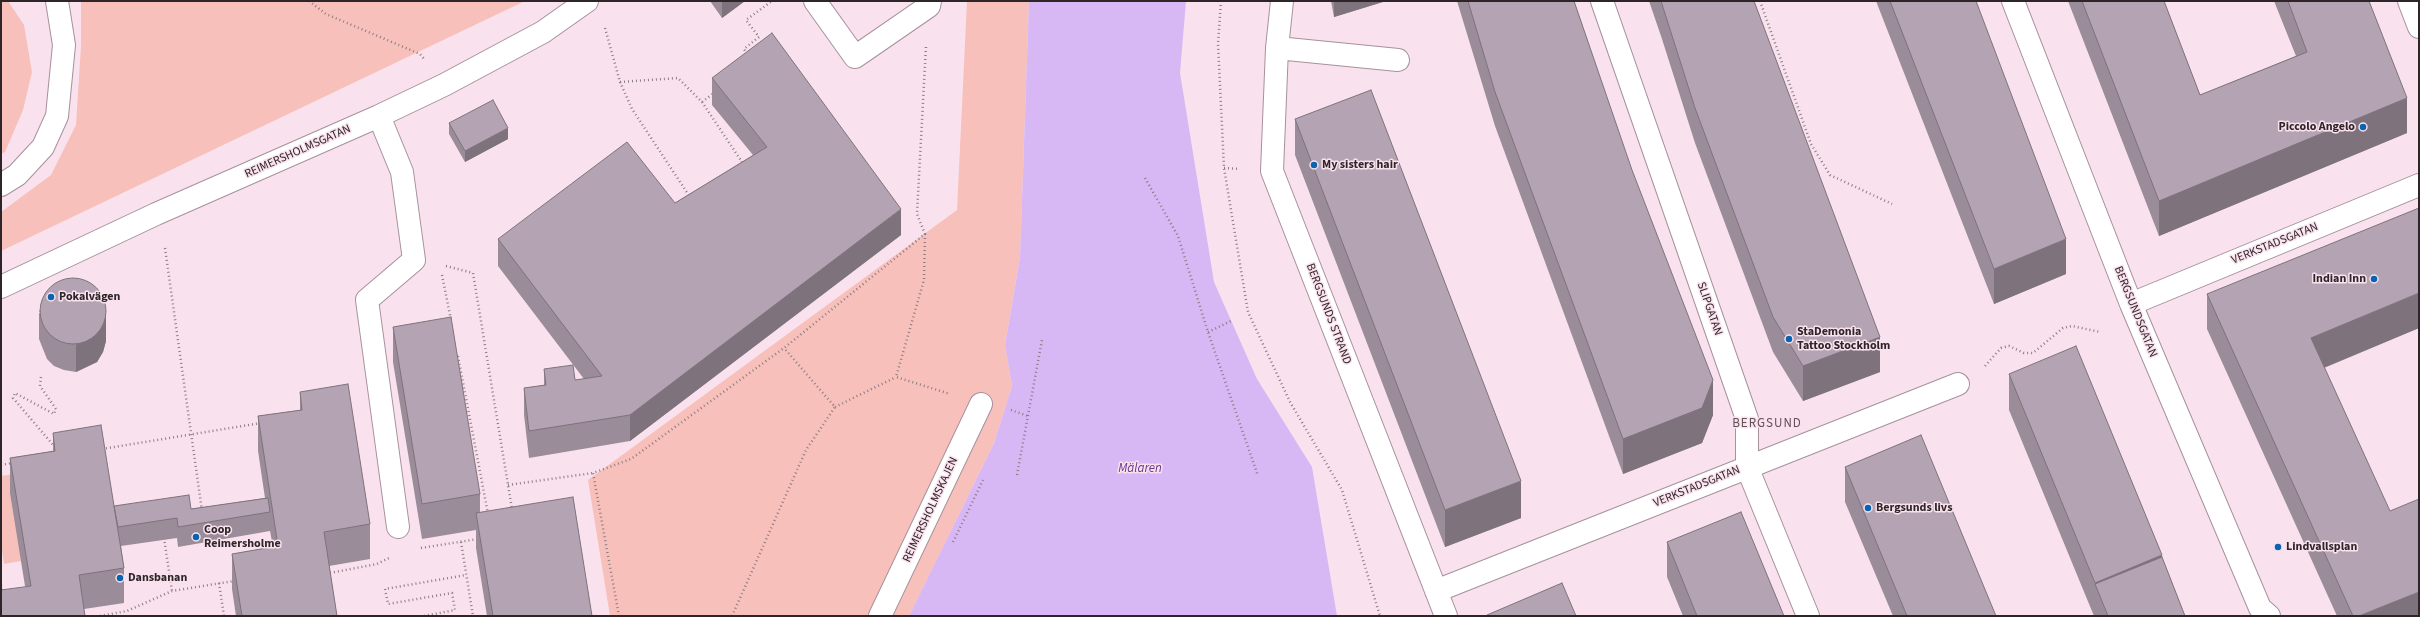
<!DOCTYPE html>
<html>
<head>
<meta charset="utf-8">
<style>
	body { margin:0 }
	#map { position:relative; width:2420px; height:617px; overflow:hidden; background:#f9e2ed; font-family:"Source Sans 3",sans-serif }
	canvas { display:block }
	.frame { position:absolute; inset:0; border:2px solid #2e2529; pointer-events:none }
</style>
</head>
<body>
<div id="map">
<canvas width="2420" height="617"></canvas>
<div class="frame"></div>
</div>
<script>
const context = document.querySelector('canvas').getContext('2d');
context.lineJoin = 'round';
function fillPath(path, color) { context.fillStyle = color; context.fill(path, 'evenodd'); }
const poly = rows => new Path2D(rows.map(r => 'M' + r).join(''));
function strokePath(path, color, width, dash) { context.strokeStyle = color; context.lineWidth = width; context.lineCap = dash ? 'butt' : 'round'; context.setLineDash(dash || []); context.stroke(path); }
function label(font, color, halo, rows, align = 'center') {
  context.font = font + ' "Source Sans 3",sans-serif'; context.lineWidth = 3; context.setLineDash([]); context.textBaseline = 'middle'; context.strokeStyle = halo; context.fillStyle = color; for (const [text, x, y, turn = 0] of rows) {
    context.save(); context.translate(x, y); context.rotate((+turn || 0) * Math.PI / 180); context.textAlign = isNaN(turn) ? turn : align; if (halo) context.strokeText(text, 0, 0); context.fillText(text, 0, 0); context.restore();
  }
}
fillPath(poly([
	[1,1,8,1,24,25,32,72,23,110,5,152,1,154],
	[81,1,525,1,1,251,1,212,51,175,76,125,81,46],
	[967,1,1029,1,1020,257,1005,345,1012,386,994,443,909,616,610,616,588,480,957,210],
	[53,468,21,561,4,564,1,544,1,476]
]), '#f8c0bb');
fillPath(poly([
	[1029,1,1186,1,1180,73,1214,282,1257,379,1312,467,1337,616,909,616,994,443,1012,386,1005,345,1020,257]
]), '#d8b7f5');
const minor = poly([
	[815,1,855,57,929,6,930,1],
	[1282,1,1277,48,1272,171,1446,616],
	[1602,1,1747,419,1747,467,1808,616],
	[2013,1,2131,304,2260,608,2269,616],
	[2409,1,2419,27],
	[1277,48,1398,60],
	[379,116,402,172,414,260,367,300,398,527],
	[1,185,17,175,43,147,57,116,64,45,57,1],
	[1,287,156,214,379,116,444,85,543,32,587,1],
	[2131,304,2419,185],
	[1436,591,1958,384],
	[880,616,981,404]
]);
strokePath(minor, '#a6919c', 24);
strokePath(poly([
	[309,1,326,14,420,54,425,60],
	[1221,1,1218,44,1224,168,1248,312,1290,402,1342,490,1380,616],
	[1760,1,1811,144,1830,175,1892,204],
	[605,28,620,82,632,109,690,197],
	[747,54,744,49,759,37,746,20,772,1],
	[620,82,678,78,702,102,742,162,740,164],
	[702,102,714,93],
	[1224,168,1240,169],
	[1145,178,1178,236,1208,332,1258,476],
	[925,234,924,280,896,377,950,394],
	[165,248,202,511],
	[446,266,473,273,512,509],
	[442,275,451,320],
	[1208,332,1231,321],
	[458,356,488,514],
	[1985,366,2001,348,2009,346,2024,353,2033,353,2063,328,2072,326,2100,332],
	[41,377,40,386,56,409,54,414,15,393,13,398,54,446],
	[835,407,896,377],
	[1011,410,1028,416],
	[102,449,261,423],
	[1,465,12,463],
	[1017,475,1042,340],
	[508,485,593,473],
	[164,538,172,591],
	[461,542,473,616],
	[953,542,983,480],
	[421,548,478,539],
	[330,573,377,564,391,557],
	[219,583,224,616],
	[1,585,2,593],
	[100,616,127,611,172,591,234,581],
	[424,616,455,610,452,593,388,604,385,589,466,575],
	[619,616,593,473,631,459,784,348,925,234,917,214,926,46],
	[732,616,806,450,835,407,784,348]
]), '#8c7d84', 2.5, [1, 3]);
strokePath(minor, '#fff', 22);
fillPath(poly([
	[710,1,745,1,722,18],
	[1331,1,1386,1,1334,17],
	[1457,1,1574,1,1713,415,1702,443,1623,474,1495,126],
	[1649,1,1754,1,1880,372,1803,401,1773,352,1695,143,1662,39],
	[1876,1,1976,1,2066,274,1994,304],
	[2068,1,2164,1,2200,95,2296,56,2274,1,2369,1,2407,133,2159,236],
	[712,78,901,235,630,441,529,458,524,415,524,388,544,385,544,369,575,380,584,379,498,266,498,239,675,203,753,155,712,105],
	[1295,119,1521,518,1445,547,1295,155],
	[449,123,508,139,465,162,449,134],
	[2207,294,2419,328,2324,368,2419,616,2337,616,2207,329],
	[39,313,106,341,103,352,97,362,76,372,64,370,54,366,47,359,39,339],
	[393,327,480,494,480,512,592,616,487,616,476,548,476,530,422,539,393,362],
	[2009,374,2162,557,2185,616,2094,616,2009,410],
	[300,392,370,524,370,559,329,566,337,616,236,616,232,589,232,554,273,547,270,531,178,547,177,538,121,546,124,568,124,603,84,609,25,586,10,493,10,458,53,451,53,433,114,506,191,509,265,498,258,451,258,416,300,410],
	[1845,467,1996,616,1893,616,1845,502],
	[1667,542,1784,616,1683,616,1667,577]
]), '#9b8c9a');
fillPath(poly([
	[722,1,745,1,722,18],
	[1334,1,1386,1,1334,17],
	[2407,98,2407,133,2159,236,2159,201],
	[508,128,508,139,465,162,465,151],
	[901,209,901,235,630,441,630,415],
	[2066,239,2066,274,1994,304,1994,269],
	[2419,293,2419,328,2311,373,2311,338],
	[106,315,106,341,103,352,97,362,76,372,76,345],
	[1880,337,1880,372,1803,401,1803,366],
	[1713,380,1713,415,1702,443,1623,474,1623,439],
	[1521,481,1521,518,1445,547,1445,510],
	[2162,555,2162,592,2095,584,2095,583],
	[2419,592,2419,616,2359,616]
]), '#7e727d');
const building = poly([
	[1468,1,1574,1,1632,170,1713,380,1702,408,1623,439,1495,92,1468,1],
	[1661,1,1754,1,1880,337,1803,366,1773,317,1695,108,1661,1],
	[1890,1,1976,1,2066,239,1994,269,1890,1],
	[2082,1,2164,1,2200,95,2307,52,2288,1,2369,1,2407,98,2159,201,2082,1],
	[772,33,901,209,630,415,529,431,524,388,546,385,544,369,573,365,575,380,602,376,498,239,627,142,675,203,767,147,712,78,772,33],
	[1371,90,1521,481,1445,510,1295,119,1371,90],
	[493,100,508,128,465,151,449,123,493,100],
	[2419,208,2419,293,2311,338,2390,511,2419,499,2419,592,2359,616,2353,616,2207,294,2419,208],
	'40 311a33 33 0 1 1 66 0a33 33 0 1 1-66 0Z',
	[451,317,480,494,422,504,393,327,451,317],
	[2076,346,2162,555,2095,583,2009,374,2076,346],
	[348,384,370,524,324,532,337,616,242,616,232,554,278,546,258,416,302,410,300,392,348,384],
	[101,425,124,568,79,575,85,616,1,616,1,590,31,586,10,458,55,451,53,433,101,425],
	[1921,435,1996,616,1907,616,1845,467,1921,435],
	[189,495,191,509,268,498,270,512,178,527,177,518,118,527,114,506,189,495],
	[573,497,592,616,493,616,476,513,573,497],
	[1741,512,1784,616,1697,616,1667,542,1741,512],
	[2162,557,2185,616,2108,616,2095,584,2162,557],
	[1562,583,1576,616,1487,616,1487,615,1562,583]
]);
fillPath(building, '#b4a3b3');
strokePath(building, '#7e727d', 1);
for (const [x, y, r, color] of [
	[2363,127,4,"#0963b0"],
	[1314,165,4,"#0963b0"],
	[2374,279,4,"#0963b0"],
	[51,297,4,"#0963b0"],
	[1789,339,4,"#0963b0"],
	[1868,508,4,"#0963b0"],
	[196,537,4,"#0963b0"],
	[2278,547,4,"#0963b0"],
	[120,578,4,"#0963b0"]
]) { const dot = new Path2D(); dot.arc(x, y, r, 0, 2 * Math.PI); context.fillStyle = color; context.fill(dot); strokePath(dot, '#f9e2ed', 1.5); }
label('bold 12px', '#2e2529', '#f9e2ed', [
	["Piccolo Angelo",2355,127,"right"],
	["My sisters hair",1322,165],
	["Indian Inn",2366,279,"right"],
	["Pokalvägen",59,297],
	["StaDemonia",1797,332],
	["Tattoo Stockholm",1797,346],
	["Bergsunds livs",1876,508],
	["Coop",204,530],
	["Reimersholme",204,544],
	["Lindvallsplan",2286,547],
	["Dansbanan",128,578]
], 'left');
label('12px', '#2e2529', '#f9e2ed', [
	["REIMERSHOLMSGATAN",298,152,-24],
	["VERKSTADSGATAN",2275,244,-22],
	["SLIPGATAN",1709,309,71],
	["BERGSUNDSGATAN",2135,312,68],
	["BERGSUNDS STRAND",1328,314,69],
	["VERKSTADSGATAN",1697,487,-22],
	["REIMERSHOLMSKAJEN",931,510,-65]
]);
context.letterSpacing = '1px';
label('13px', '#64515a', '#f9e2ed', [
	["BERGSUND",1767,424]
]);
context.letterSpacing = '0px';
label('italic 13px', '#6b378f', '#f9e2ed', [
	["Mälaren",1140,469]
]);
</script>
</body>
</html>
